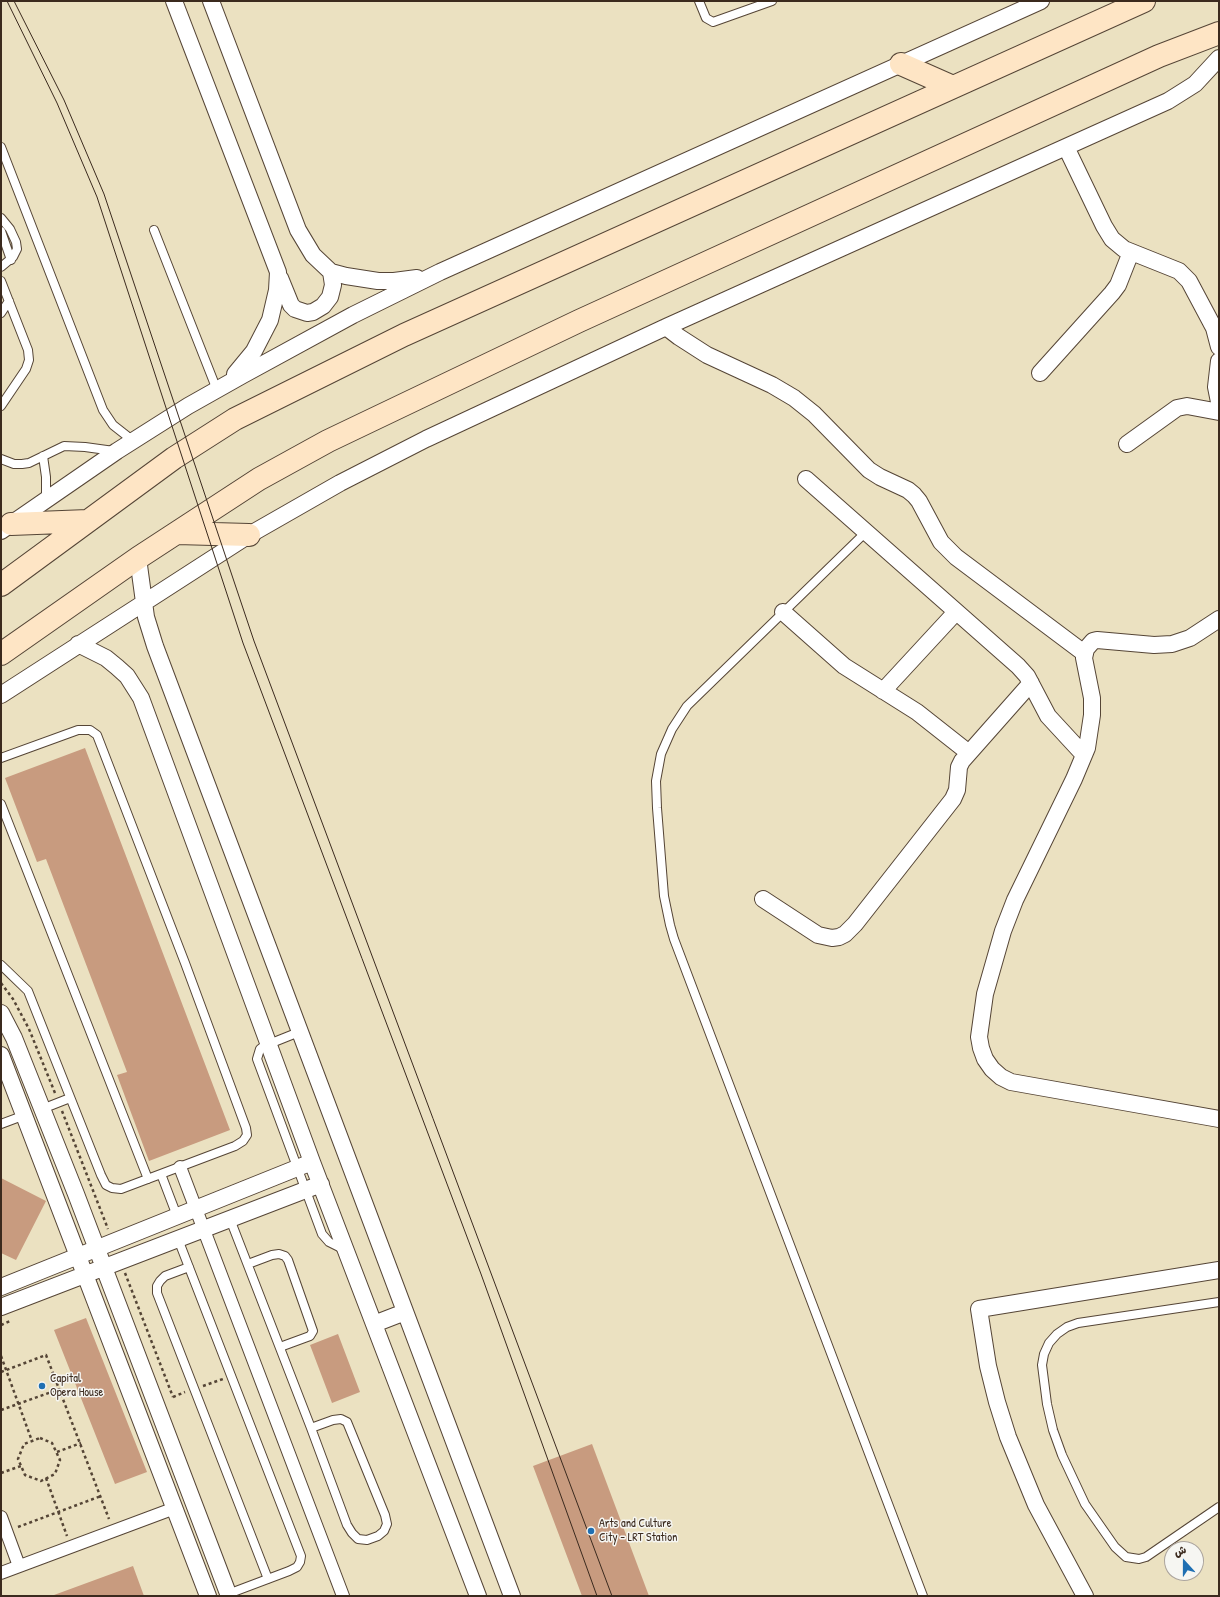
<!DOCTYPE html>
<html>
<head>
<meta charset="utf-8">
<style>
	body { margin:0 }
	#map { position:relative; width:1220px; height:1597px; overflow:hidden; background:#ebe1c1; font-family:"Patrick Hand","Playpen Sans Arabic",sans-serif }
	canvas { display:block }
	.frame { position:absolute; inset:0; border:2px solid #3b2a1e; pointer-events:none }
	.north { position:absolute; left:1164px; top:1541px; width:40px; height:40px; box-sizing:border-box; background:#f6f6f2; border:1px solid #aba49d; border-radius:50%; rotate:339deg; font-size:11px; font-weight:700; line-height:16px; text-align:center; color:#3b2a1e }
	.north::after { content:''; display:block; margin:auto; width:14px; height:18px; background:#1f6fb2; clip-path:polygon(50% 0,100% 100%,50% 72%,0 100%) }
</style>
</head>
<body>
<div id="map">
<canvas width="1220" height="1597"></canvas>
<div class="frame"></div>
<div class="north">ش</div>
</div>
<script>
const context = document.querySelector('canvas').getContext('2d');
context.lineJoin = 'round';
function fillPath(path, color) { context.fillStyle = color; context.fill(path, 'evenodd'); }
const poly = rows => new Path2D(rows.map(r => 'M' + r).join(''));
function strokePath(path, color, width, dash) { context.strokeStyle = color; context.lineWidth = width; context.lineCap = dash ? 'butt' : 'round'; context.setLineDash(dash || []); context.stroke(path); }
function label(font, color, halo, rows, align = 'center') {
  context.font = font + ' "Patrick Hand",sans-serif'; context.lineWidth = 3; context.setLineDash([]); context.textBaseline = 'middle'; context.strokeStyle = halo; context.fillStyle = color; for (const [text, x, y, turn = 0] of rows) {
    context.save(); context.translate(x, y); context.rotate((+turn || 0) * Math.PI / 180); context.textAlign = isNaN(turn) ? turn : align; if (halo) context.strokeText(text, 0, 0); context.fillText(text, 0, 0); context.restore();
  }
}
fillPath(poly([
	[85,748,230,1130,149,1161,117,1075,127,1072,46,859,37,862,5,778],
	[1,1178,46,1201,16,1260,1,1253],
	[86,1318,147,1472,115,1484,54,1330],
	[338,1334,360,1392,332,1403,310,1345],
	[592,1444,649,1596,582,1596,533,1466],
	[133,1566,144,1596,54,1596,54,1595]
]), '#c89b7f');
const service = poly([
	[699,1,706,18,713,22,772,1],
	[1,147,103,410,113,425,127,436,134,440],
	[1,218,10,229,16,242,17,249,13,257,1,267],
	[154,230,217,390],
	[1,231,11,260],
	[1,281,28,350,29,360,26,369,1,406],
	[1,313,9,301],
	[43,456,46,477,46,500],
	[1,459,14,464,22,464,29,463,64,446,85,447,114,451],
	[866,532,687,706,672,729,661,754,656,781,657,808,664,896,670,925,674,939,923,1596],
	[1,758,78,730,90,730,97,735,185,963,246,1128,247,1135,243,1141,235,1146,121,1189,112,1188,106,1185,101,1175,28,991,1,965],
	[1,804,148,1179],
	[299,1032,264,1046,260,1049,257,1059,322,1234,329,1242,345,1250],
	[42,1109,70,1098],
	[1,1124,25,1115],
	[161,1174,177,1216],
	[230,1219,311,1428,347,1525,352,1533,358,1539,367,1540,378,1536,384,1531,387,1524,385,1515,347,1422,341,1419,333,1420,311,1428],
	[178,1239,301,1556,300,1562,297,1567,289,1571,228,1594],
	[248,1264,272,1255,279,1254,285,1256,288,1260,313,1331,310,1336,280,1347],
	[189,1267,165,1276,160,1281,157,1286,157,1293,268,1579],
	[1219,1302,1078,1323,1067,1327,1057,1334,1049,1343,1044,1354,1042,1365,1047,1404,1053,1430,1062,1455,1085,1504,1115,1547,1126,1557,1139,1559,1146,1557,1219,1507]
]);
const pedestrian = poly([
	[180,1167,343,1596],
	[1,1517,19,1566],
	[1,1573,175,1508]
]);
const minor = poly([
	[174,1,278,272,277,290,270,320,254,351,235,374],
	[211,1,298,230,313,255,331,272,346,276,378,281,394,281,417,278],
	[1066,147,1104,226,1112,239,1124,249,1179,271,1189,281,1214,328,1219,347],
	[280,278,291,305,295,309,307,313,313,312,323,306,330,297,333,285,331,272],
	[666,327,679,337,707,355,772,385,794,398,814,414,869,470,880,477,908,490,914,495,919,501,941,542,956,557,1084,653],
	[1219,361,1216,387,1219,402],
	[1040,373,1112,293,1118,285,1131,252],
	[1127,444,1177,408,1187,406,1219,412],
	[806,479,1018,666,1027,676,1048,716,1084,755],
	[1,531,117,451,188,406,243,375,353,315,440,272,1041,1],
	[138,558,146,617,155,646,512,1596],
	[783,612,844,666,917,712,969,753],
	[1219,619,1190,638,1172,644,1154,645,1097,640,1093,641,1086,649,1084,658,1092,698,1092,715,1087,748,1074,779,1015,900,1003,931,985,994,979,1037,981,1048,985,1059,992,1069,1001,1077,1011,1082,1219,1119],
	[78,644,106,658,117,667,127,676,141,698,312,1162,478,1596],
	[883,691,956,612],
	[1,695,249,535,340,483,426,439,666,327,1168,101,1195,84,1219,58],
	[763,899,818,935,832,938,839,937,845,934,855,924,953,799,957,790,959,767,962,761,1031,683],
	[1,1013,14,1038,76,1194,229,1596],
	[1,1055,208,1596],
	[1,1287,312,1162],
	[1,1307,321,1184],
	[374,1324,405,1312],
	[1085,1596,1036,1505,1008,1437,997,1402,988,1366,979,1309,1219,1270]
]);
const secondary = poly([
	[901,64,953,87],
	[11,524,88,521],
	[177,533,249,535],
	[1,585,174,458,235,419,404,335,1144,1],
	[1,654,138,558,259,479,328,441,579,321,1159,56,1219,33]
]);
strokePath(service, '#554536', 10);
strokePath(pedestrian, '#554536', 14);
strokePath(minor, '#554536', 18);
strokePath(secondary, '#554536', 24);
strokePath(poly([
	[1,983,13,999,29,1029,55,1093],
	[62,1111,108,1229],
	[125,1273,173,1397],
	[1,1325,10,1321],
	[1,1356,32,1441],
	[1,1372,46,1355,109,1519],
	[203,1386,223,1379],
	[173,1397,185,1392],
	[1,1410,60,1389],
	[40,1438,52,1443,60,1460,55,1474,41,1481,25,1475,18,1459,24,1444,40,1438],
	[57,1452,81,1443],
	[1,1473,21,1466],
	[46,1478,67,1536],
	[18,1527,101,1496]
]), '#554536', 2.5, [3, 3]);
strokePath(service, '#fff', 8);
strokePath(pedestrian, '#fff', 12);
strokePath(minor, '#fff', 16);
strokePath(secondary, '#fee5c5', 22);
strokePath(poly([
	[7,1,57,103,97,197,243,643,481,1274,597,1596],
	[14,1,64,100,104,194,254,641,612,1596]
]), '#3b2a1e', 1);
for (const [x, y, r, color] of [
	[42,1386,4,"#1f6fb2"],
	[591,1531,4,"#1f6fb2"]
]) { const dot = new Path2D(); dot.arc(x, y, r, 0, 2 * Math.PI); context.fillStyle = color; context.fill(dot); strokePath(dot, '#f6f6f2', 1.5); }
label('12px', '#3b2a1e', '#f6f6f2', [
	["Capital",50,1379],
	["Opera House",50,1393],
	["Arts and Culture",599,1524],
	["City - LRT Station",599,1538]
], 'left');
</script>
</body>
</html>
